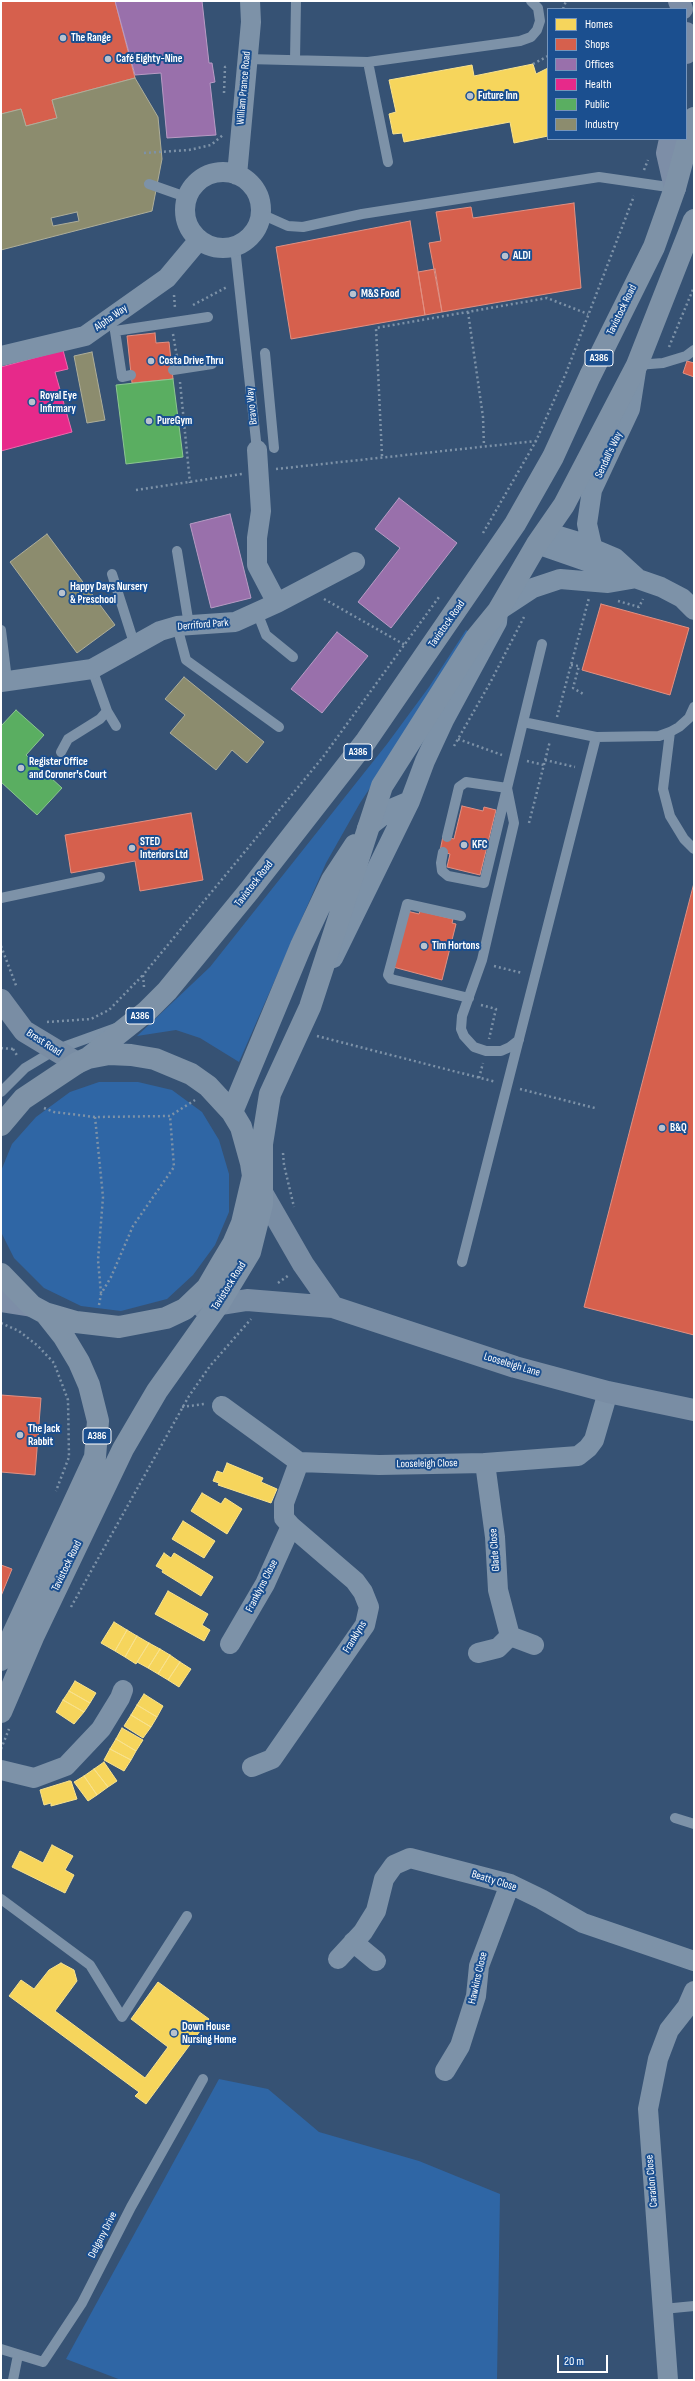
<!DOCTYPE html>
<html>
<head>
<meta charset="utf-8">
<style>
	body { margin:0 }
	#map { position:relative; width:695px; height:2381px; overflow:hidden; background:#365274; font-family:"Sofia Sans Condensed",sans-serif }
	canvas { display:block }
	.frame { position:absolute; inset:0; border:2px solid #fff; pointer-events:none }
	.legend { position:absolute; left:547px; top:8px; width:140px; height:132px; box-sizing:border-box; background:#1b4f8f; border:1px solid #7695bc; margin:0; padding:5px 7px; list-style:none; font-size:12px; color:#fff }
	.legend li { display:flex; align-items:center; gap:8px; height:20px }
	.legend b { width:20px; border:1px solid #7695bc }
	.scale { position:absolute; left:557px; top:2355px; width:51px; height:18px; box-sizing:border-box; border:2px solid #fff; border-top:0; padding-left:5px; font-size:12px; line-height:14px; white-space:nowrap; color:#fff; -webkit-text-stroke:3px #1b4f8f; paint-order:stroke }
</style>
</head>
<body>
<div id="map">
<canvas width="695" height="2381"></canvas>
<div class="frame"></div>
<ul class="legend">
<li><b style="height:11px;background:#f6d55c"></b>Homes</li>
<li><b style="height:11px;background:#d6604d"></b>Shops</li>
<li><b style="height:11px;background:#9970ab"></b>Offices</li>
<li><b style="height:11px;background:#e7298a"></b>Health</li>
<li><b style="height:11px;background:#5aae61"></b>Public</li>
<li><b style="height:11px;background:#8c8c6e"></b>Industry</li>
</ul>
<div class="scale">20 m</div>
</div>
<script>
const context = document.querySelector('canvas').getContext('2d');
context.lineJoin = 'round';
function fillPath(path, color) { context.fillStyle = color; context.fill(path, 'evenodd'); }
const poly = rows => new Path2D(rows.map(r => 'M' + r).join(''));
function strokePath(path, color, width, dash) { context.strokeStyle = color; context.lineWidth = width; context.lineCap = dash ? 'butt' : 'round'; context.setLineDash(dash || []); context.stroke(path); }
function label(font, color, halo, rows, align = 'center') {
  context.font = font + ' "Sofia Sans Condensed",sans-serif'; context.lineWidth = 4; context.setLineDash([]); context.textBaseline = 'middle'; context.strokeStyle = halo; context.fillStyle = color; for (const [text, x, y, turn = 0] of rows) {
    context.save(); context.translate(x, y); context.rotate((+turn || 0) * Math.PI / 180); context.textAlign = isNaN(turn) ? turn : align; if (halo) context.strokeText(text, 0, 0); context.fillText(text, 0, 0); context.restore();
  }
}
fillPath(poly([
	[466,630,472,634,360,803,326,863,239,1062,200,1038,176,1030,137,1036,210,967,387,744,429,687],
	[99,1082,138,1082,172,1090,202,1112,219,1140,229,1174,229,1212,215,1245,193,1275,167,1299,121,1311,81,1306,44,1288,14,1258,1,1232,1,1171,12,1144,36,1117,70,1092],
	[219,2079,268,2089,319,2132,419,2161,500,2194,497,2380,121,2380,66,2359]
]), '#2f66a5');
const homes = poly([
	[533,64,536,74,548,68,548,136,514,143,510,122,404,142,402,133,393,134,389,114,396,112,389,80,472,65,474,76,533,64],
	[227,1463,263,1478,261,1482,277,1489,271,1503,218,1485,219,1483,213,1481,217,1471,223,1473,227,1463],
	[202,1493,221,1504,225,1498,242,1509,227,1534,191,1511,202,1493],
	[183,1521,215,1541,204,1558,172,1539,183,1521],
	[164,1553,171,1558,174,1553,213,1577,201,1596,162,1572,163,1570,156,1566,164,1553],
	[168,1591,208,1614,202,1625,210,1630,204,1641,155,1614,168,1591],
	[114,1622,127,1630,115,1651,101,1643,114,1622],
	[127,1630,137,1636,125,1657,115,1651,127,1630],
	[137,1636,149,1643,136,1664,125,1657,137,1636],
	[149,1643,160,1649,148,1668,137,1662,149,1643],
	[160,1649,170,1655,158,1674,148,1668,160,1649],
	[170,1655,180,1662,168,1680,158,1674,170,1655],
	[180,1662,191,1669,179,1687,168,1680,180,1662],
	[75,1681,96,1693,90,1703,69,1691,75,1681],
	[69,1691,90,1703,84,1712,63,1700,69,1691],
	[144,1694,163,1706,157,1717,137,1705,144,1694],
	[63,1700,84,1712,74,1724,56,1712,63,1700],
	[137,1705,157,1717,151,1727,131,1715,137,1705],
	[131,1715,151,1727,143,1738,124,1726,131,1715],
	[122,1728,143,1740,136,1751,116,1739,122,1728],
	[116,1739,136,1751,131,1760,110,1749,116,1739],
	[110,1749,131,1760,124,1771,104,1760,110,1749],
	[104,1762,117,1781,108,1787,94,1769,104,1762],
	[94,1769,108,1787,97,1795,84,1776,94,1769],
	[84,1776,97,1795,88,1801,74,1782,84,1776],
	[69,1781,71,1781,77,1799,51,1806,51,1803,44,1805,40,1790,69,1781],
	[52,1845,73,1856,65,1870,74,1875,65,1893,12,1867,20,1851,43,1863,52,1845],
	[61,1963,74,1970,77,1981,55,2011,145,2078,168,2047,131,2019,158,1982,209,2019,146,2104,135,2096,139,2092,9,1996,21,1980,34,1989,49,1970,61,1963]
]);
fillPath(homes, '#f6d55c');
strokePath(homes, '#f9e28d', 1);
const shops = poly([
	[1,1,115,1,135,78,52,100,57,118,26,126,21,109,1,114,1,1],
	[574,203,581,288,442,312,429,243,441,241,436,212,471,207,473,218,574,203],
	[410,221,425,315,291,339,276,247,410,221],
	[435,269,442,312,425,315,418,272,435,269],
	[155,333,156,343,169,342,173,379,132,383,127,336,155,333],
	[687,361,694,363,694,377,683,373,687,361],
	[601,604,689,628,670,695,582,670,601,604],
	[462,806,483,811,484,807,496,810,480,875,447,867,450,854,440,851,443,836,454,839,462,806],
	[191,813,203,880,140,891,135,861,71,873,65,835,191,813],
	[694,883,694,1335,584,1307,694,883],
	[407,911,419,914,420,911,453,919,452,923,456,924,442,980,393,967,407,911],
	[1,1395,41,1398,35,1475,1,1472,1,1395],
	[1,1565,12,1569,1,1596,1,1565]
]);
fillPath(shops, '#d6604d');
strokePath(shops, '#e29082', 1);
const offices = poly([
	[115,1,202,1,209,63,212,63,215,82,210,83,216,135,167,138,161,73,135,75,115,1],
	[399,498,457,543,391,628,358,602,400,548,375,529,399,498],
	[230,514,251,598,211,608,190,524,230,514],
	[337,632,368,656,322,713,291,689,337,632]
]);
fillPath(offices, '#9970ab');
strokePath(offices, '#b89bc4', 1);
const health = poly([
	[63,350,68,369,55,372,72,432,1,451,1,367,63,350]
]);
fillPath(health, '#e7298a');
strokePath(health, '#ee69ad', 1);
const public = poly([
	[173,379,183,457,126,464,116,385,173,379],
	[16,710,44,735,26,755,62,788,37,815,1,782,1,726,16,710]
]);
fillPath(public, '#5aae61');
strokePath(public, '#8cc690', 1);
const industry = poly([
	[135,78,158,117,162,159,152,211,1,250,1,114,21,109,26,126,57,118,52,100,135,78],
	[77,212,79,221,53,226,51,218,77,212],
	[92,352,105,420,87,423,74,356,92,352],
	[47,534,115,625,77,653,10,562,47,534],
	[184,677,264,742,247,763,232,750,216,770,170,733,185,715,165,699,184,677]
]);
fillPath(industry, '#8c8c6e');
strokePath(industry, '#aeae9a', 1);
strokePath(poly([
	[563,9,566,1],
	[533,64,548,56],
	[224,93,225,67,228,66],
	[144,153,189,150,211,145,223,135],
	[644,170,648,160],
	[174,295,175,308,176,308],
	[193,305,227,287],
	[468,312,483,417,484,446],
	[173,334,177,357],
	[669,347,694,287],
	[180,382,190,483],
	[382,456,376,328,547,298,588,314],
	[276,469,536,441],
	[136,490,242,474],
	[483,533,536,441,566,373,634,196],
	[324,599,405,645],
	[618,601,639,607,643,599],
	[571,665,579,666,573,688,585,695],
	[557,717,589,598],
	[458,739,502,755],
	[454,746,490,683,524,617],
	[545,760,575,767],
	[527,761,544,765],
	[529,823,550,741],
	[1,946,17,988],
	[494,966,522,973],
	[144,987,143,975,323,757,439,597],
	[481,1005,496,1009,489,1039],
	[47,1022,91,1019,109,1010,143,975],
	[317,1036,496,1082],
	[1,1048,13,1049],
	[13,1049,18,1057],
	[479,1078,483,1063],
	[520,1089,595,1108],
	[44,1108,54,1112,95,1117,170,1116,195,1100],
	[95,1117,103,1197,98,1260,101,1293],
	[283,1153,284,1165,294,1207],
	[278,1283,289,1275],
	[99,1305,101,1294,111,1277,133,1226,174,1167,170,1116],
	[1,1323,19,1331,38,1346,54,1363,68,1400,69,1457,56,1491],
	[182,1407,204,1404],
	[71,1607,189,1396,210,1366,251,1319],
	[1,1749,9,1729]
]), '#7d92a8', 2.5, [2, 3]);
strokePath(poly([
	[247,59,368,62,520,41,531,37,537,30,540,21,538,8,531,1],
	[295,60,296,1],
	[368,62,388,162],
	[149,184,186,197],
	[261,214,288,226,303,227,362,214,599,177,675,188],
	[235,247,257,450],
	[265,353,274,448],
	[637,365,663,363,686,356,694,350],
	[173,370,212,364],
	[131,375,122,377,115,331,208,317],
	[177,551,189,625],
	[112,574,135,646],
	[257,612,266,635,293,657],
	[177,626,186,660,279,727],
	[1,630,7,680],
	[542,644,523,722,596,737],
	[92,669,107,711,116,726],
	[670,732,663,789,670,816,684,839,694,849],
	[61,752,68,739,100,719,107,711],
	[507,788,514,823,482,960,462,1016,461,1029,464,1036,474,1047,486,1051,501,1051,510,1047,519,1040],
	[447,837,459,787,466,782,507,788],
	[443,852,441,863,442,871,448,876,484,883,523,722],
	[1,898,100,877],
	[461,916,407,904,388,975,391,979,469,998],
	[1,1092,25,1068,55,1050,116,1028],
	[462,1262,596,737,659,736,670,732,679,727,689,718,694,707],
	[675,1818,694,1824],
	[1,1899,90,1965,122,2017,187,1916],
	[663,2309,694,2306],
	[1,2349,43,2362,51,2350,82,2303,131,2207,203,2079],
	[13,2380,18,2355]
]), '#7d92a8', 10);
strokePath(poly([
	'185 210a38 38 0 1 1 76 0a38 38 0 1 1-76 0Z',
	[237,175,251,22,250,1],
	[1,356,85,336,167,278,198,241],
	[636,371,630,409,592,490,587,524,592,546,596,550,615,558,637,578],
	[257,450,261,511,257,538,257,565,277,603],
	[537,544,661,587,682,598,694,610],
	[537,544,559,536,592,546],
	[1,682,92,669,160,631,177,626,235,622,277,603,355,562],
	[367,828,391,809,410,801],
	[333,958,410,801,425,761,444,720,497,622,498,611,533,588,560,579,608,583,637,578],
	[222,1406,299,1462,379,1465,485,1463,578,1456,588,1448,594,1440,608,1392],
	[485,1463,495,1537,498,1590,510,1636],
	[230,1644,265,1584,291,1526],
	[478,1653,498,1648,510,1636,534,1645],
	[252,1767,272,1759,365,1625,369,1607,363,1592,355,1581,291,1526,284,1518,284,1503,299,1462],
	[1,1770,34,1778,66,1766,101,1729,120,1698,123,1690],
	[353,1942,376,1961],
	[338,1959,363,1932,376,1911,384,1879,394,1865,410,1858,510,1884,541,1899,583,1923,694,1961],
	[445,2071,460,2046,476,1996,479,1966,510,1884],
	[668,2380,648,2109,658,2059,669,2030,687,2007,694,1991]
]), '#7d92a8', 20);
strokePath(poly([
	[1,1000,24,1031,77,1063],
	[257,1184,303,1264,333,1307],
	[203,1307,247,1300,333,1307,515,1367,608,1392,694,1410]
]), '#798da4', 22);
strokePath(poly([
	[679,1,682,9],
	[686,33,686,53],
	[670,139,667,153,675,188],
	[1,1301,32,1306]
]), '#7d8ea7', 22);
strokePath(poly([
	[88,1058,147,1011,167,991,249,891,366,741,515,524,553,457,590,376,654,247,675,188,694,118],
	[232,1112,301,946,332,880,355,845],
	[1,1125,23,1099,77,1063,88,1058,109,1054,131,1055,155,1059,191,1074,208,1086,232,1112,241,1127,251,1163,253,1176,242,1223,233,1244,221,1264,207,1288,185,1309,166,1318,119,1327,76,1322,45,1313,32,1306,1,1274],
	[1,1660,95,1457,98,1421,89,1385,79,1362,64,1337,45,1313],
	[1,1712,34,1635,123,1449,157,1391,218,1305,250,1252,262,1204,262,1144,270,1094,310,1007,382,786,476,638,498,611,537,544,564,505,637,365,694,220]
]), '#7e92a7', 22);
for (const [x, y, r, color] of [
	[63,38,4,"#b9c2ce"],
	[108,59,4,"#b9c2ce"],
	[470,96,4,"#b9c2ce"],
	[505,256,4,"#b9c2ce"],
	[353,294,4,"#b9c2ce"],
	[151,361,4,"#b9c2ce"],
	[32,402,4,"#b9c2ce"],
	[149,421,4,"#b9c2ce"],
	[62,593,4,"#b9c2ce"],
	[21,768,4,"#b9c2ce"],
	[464,845,4,"#b9c2ce"],
	[132,848,4,"#b9c2ce"],
	[424,946,4,"#b9c2ce"],
	[662,1128,4,"#b9c2ce"],
	[20,1435,4,"#b9c2ce"],
	[174,2033,4,"#b9c2ce"]
]) { const dot = new Path2D(); dot.arc(x, y, r, 0, 2 * Math.PI); context.fillStyle = color; context.fill(dot); strokePath(dot, '#1b4f8f', 1.5); }
for (const [x, y, w] of [
	[599,358,28],
	[358,752,28],
	[140,1016,28],
	[97,1436,28]
]) { const box = new Path2D(); box.roundRect(x - w / 2, y - 8, w, 16, 3); context.fillStyle = '#1b4f8f'; context.fill(box); strokePath(box, '#fff', 1); }
label('bold 10px', '#fff', null, [
	["A386",599,358],
	["A386",358,752],
	["A386",140,1016],
	["A386",97,1436]
]);
label('bold 11px', '#fff', '#1b4f8f', [
	["The Range",71,38],
	["Café Eighty-Nine",116,59],
	["Future Inn",478,96],
	["ALDI",513,256],
	["M&S Food",361,294],
	["Costa Drive Thru",159,361],
	["Royal Eye",40,396],
	["Infirmary",40,409],
	["PureGym",157,421],
	["Happy Days Nursery",70,587],
	["& Preschool",70,600],
	["Register Office",29,762],
	["and Coroner's Court",29,775],
	["STED",140,842],
	["Interiors Ltd",140,855],
	["KFC",472,845],
	["Tim Hortons",432,946],
	["B&Q",670,1128],
	["The Jack",28,1429],
	["Rabbit",28,1442],
	["Down House",182,2027],
	["Nursing Home",182,2040]
], 'left');
label('11px', '#fff', '#1b4f8f', [
	["William Prance Road",244,88,-85],
	["Tavistock Road",622,310,-64],
	["Alpha Way",111,318,-35],
	["Bravo Way",252,406,-96],
	["Sendall's Way",609,455,-65],
	["Tavistock Road",447,624,-55],
	["Derriford Park",203,625,-5],
	["Tavistock Road",254,884,-52],
	["Brest Road",44,1043,33],
	["Tavistock Road",229,1286,-58],
	["Looseleigh Lane",512,1365,17],
	["Looseleigh Close",427,1464,-1],
	["Glade Close",495,1550,-94],
	["Tavistock Road",67,1566,-64],
	["Franklyns Close",262,1586,-63],
	["Franklyns",355,1637,-59],
	["Beatty Close",494,1881,17],
	["Hawkins Close",478,1978,-77],
	["Caradon Close",652,2181,-95],
	["Delgany Drive",103,2235,-63]
]);
</script>
</body>
</html>
